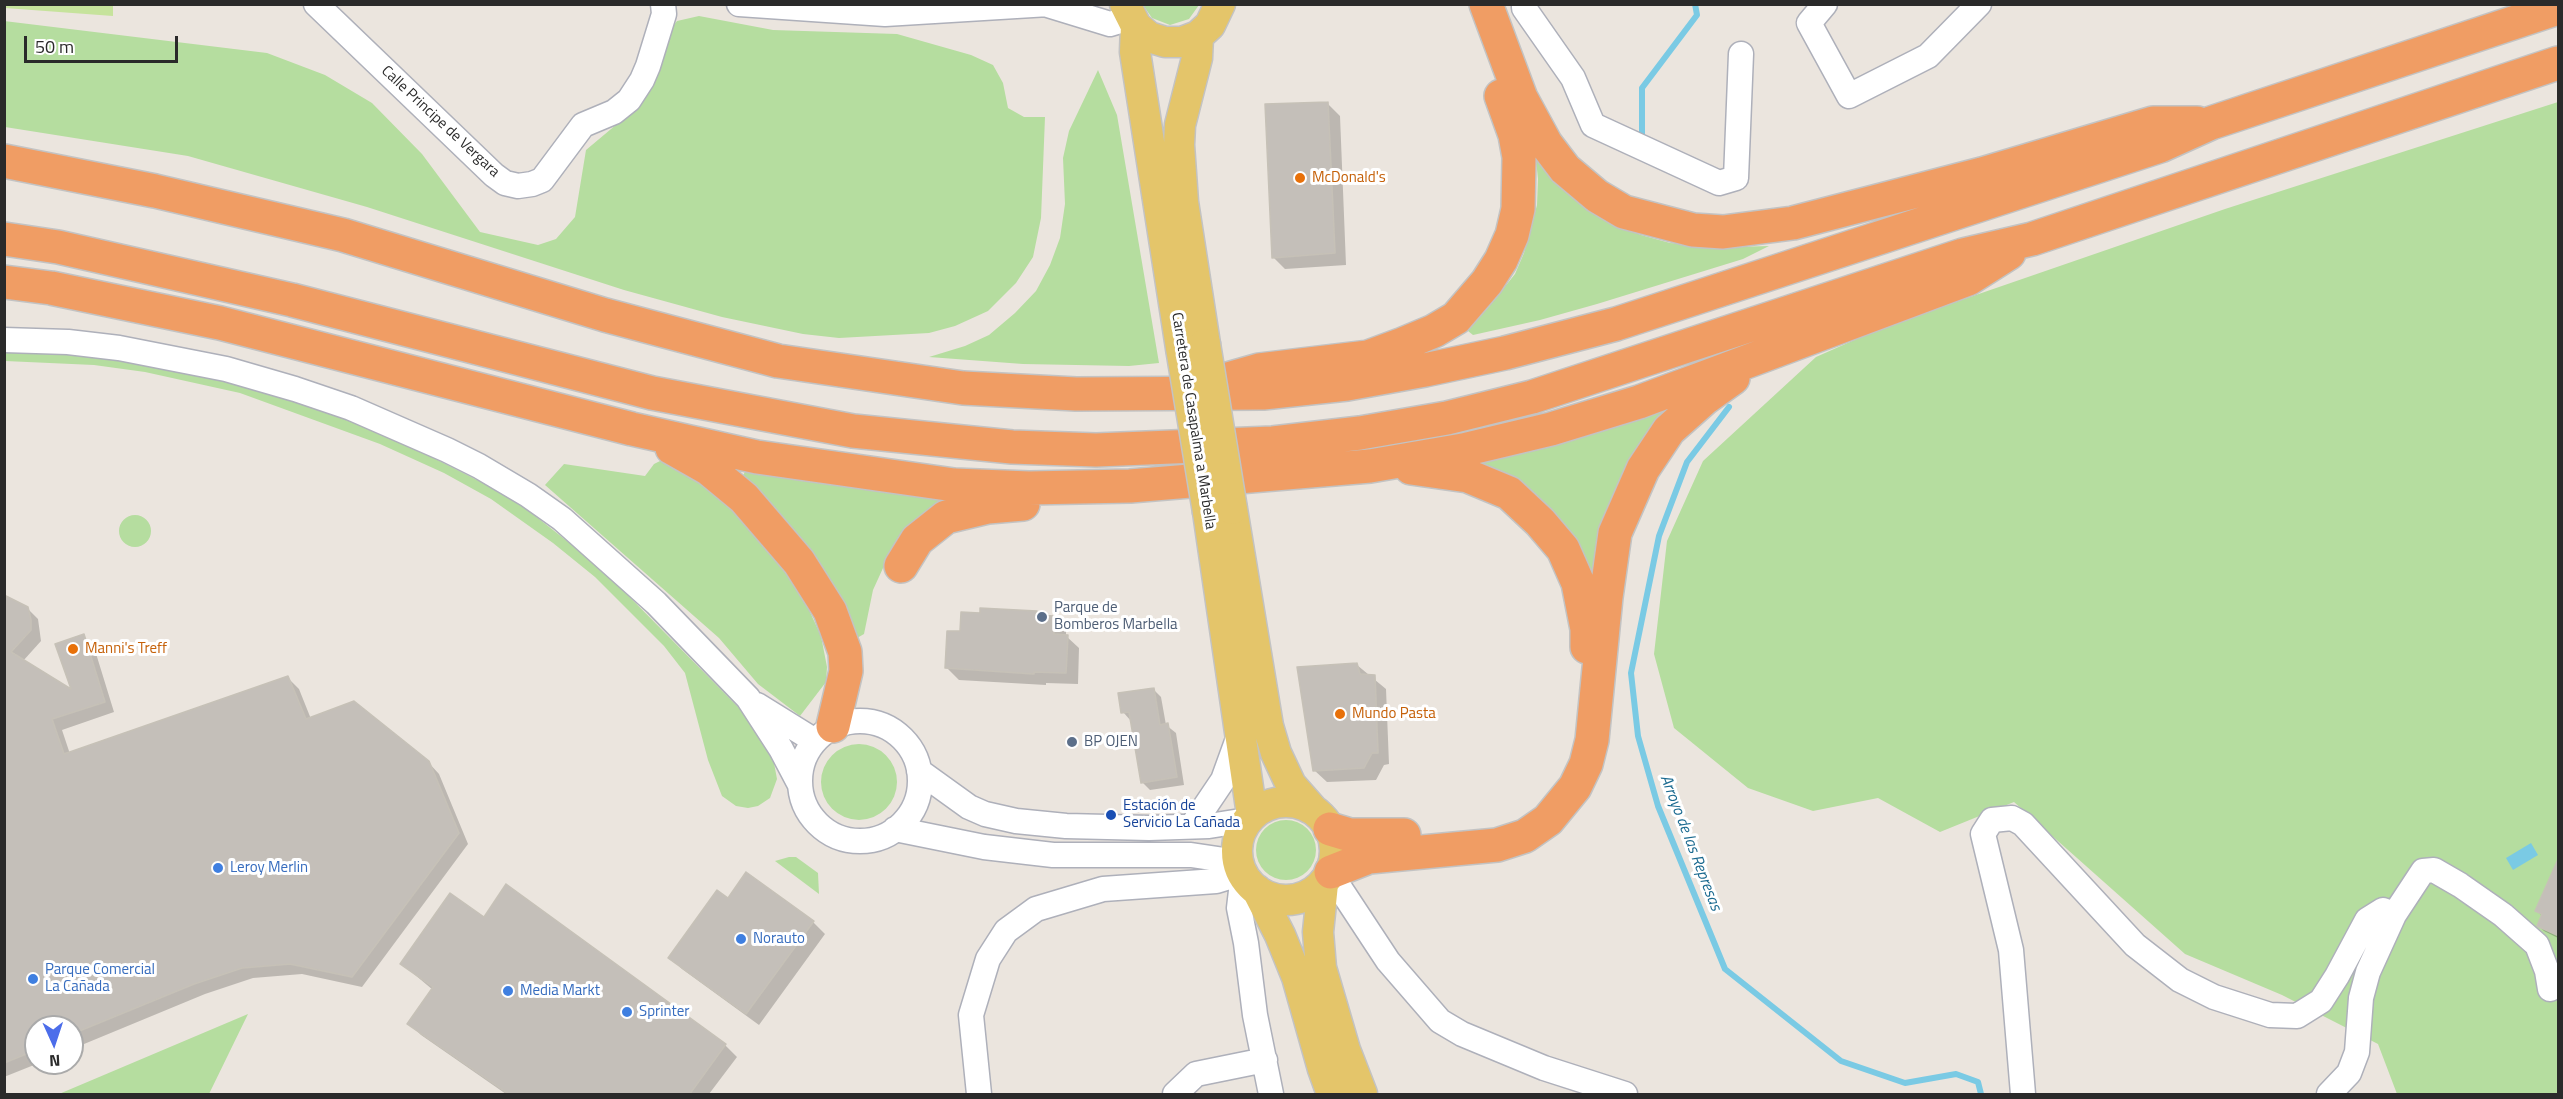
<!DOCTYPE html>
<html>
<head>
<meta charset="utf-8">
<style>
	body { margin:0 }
	#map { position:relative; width:2563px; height:1099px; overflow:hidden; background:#ebe5de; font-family:"Titillium Web",sans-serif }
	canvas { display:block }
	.frame { position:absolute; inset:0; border:6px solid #2a2a2a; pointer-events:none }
	.north { position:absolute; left:24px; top:1015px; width:60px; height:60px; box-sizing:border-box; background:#fff; border:2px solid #aaa; border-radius:50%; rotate:177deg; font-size:16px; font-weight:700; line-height:24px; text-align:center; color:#2a2a2a }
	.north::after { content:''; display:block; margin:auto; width:21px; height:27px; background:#4c6dea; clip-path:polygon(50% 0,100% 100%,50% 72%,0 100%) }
	.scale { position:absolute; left:24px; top:36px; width:154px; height:27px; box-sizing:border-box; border:3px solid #2a2a2a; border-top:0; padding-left:8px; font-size:18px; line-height:21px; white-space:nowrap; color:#2a2a2a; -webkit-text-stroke:4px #fff; paint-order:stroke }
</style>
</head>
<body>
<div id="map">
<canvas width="2563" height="1099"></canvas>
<div class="frame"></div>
<div class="north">N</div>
<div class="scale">50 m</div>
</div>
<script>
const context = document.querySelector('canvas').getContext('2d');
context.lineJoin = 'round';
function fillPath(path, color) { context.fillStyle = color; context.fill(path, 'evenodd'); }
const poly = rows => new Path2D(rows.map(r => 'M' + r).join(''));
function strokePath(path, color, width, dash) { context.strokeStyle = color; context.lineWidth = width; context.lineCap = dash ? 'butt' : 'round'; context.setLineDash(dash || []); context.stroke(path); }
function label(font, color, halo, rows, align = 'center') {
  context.font = font + ' "Titillium Web",sans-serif'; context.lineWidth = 6; context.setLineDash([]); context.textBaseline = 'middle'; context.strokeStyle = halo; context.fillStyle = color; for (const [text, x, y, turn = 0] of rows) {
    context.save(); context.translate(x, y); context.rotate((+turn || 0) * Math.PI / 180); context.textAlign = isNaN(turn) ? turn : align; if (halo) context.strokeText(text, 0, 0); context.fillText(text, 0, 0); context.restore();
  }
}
fillPath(poly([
	[1143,5,1143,4,1199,5,1189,19,1170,25,1152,18],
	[699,16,773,30,897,34,971,55,993,65,1003,83,1008,108,1024,117,1045,117,1041,218,1033,257,1016,283,988,311,955,326,929,333,839,338,803,334,722,317,624,290,367,207,188,156,5,127,4,21,267,53,325,75,372,103,422,154,480,232,538,245,556,239,575,217,586,150,623,119,664,37,677,21],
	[1098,70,1117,115,1159,363,1129,366,1023,364,929,357,965,346,989,335,1015,313,1036,291,1050,265,1060,238,1065,204,1063,158,1069,131],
	[2558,102,2558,1094,2397,1094,2378,1044,2282,995,2185,954,2014,802,1940,832,1878,798,1813,811,1748,788,1674,728,1654,654,1667,541,1703,461,1816,357,1886,326,2225,209],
	[1535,150,1581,202,1602,218,1641,235,1670,243,1734,247,1769,246,1743,259,1597,304,1540,320,1473,335,1468,331,1471,324,1487,309,1515,274,1524,253,1537,205,1538,179],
	[5,351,54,352,123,359,213,376,290,398,400,441,483,483,520,504,600,567,747,716,765,742,774,763,777,779,770,798,758,806,748,808,736,806,722,796,708,760,685,673,664,646,595,577,553,543,491,499,444,473,380,444,240,393,145,372,94,365,5,361],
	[1676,406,1598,585,1587,579,1469,461],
	[664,459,724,498,787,570,804,599,821,636,827,667,826,682,800,716,758,684,719,638,545,485,564,464,645,476,654,464],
	[745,471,958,499,909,531,894,544,873,590,864,634,857,638,851,635,742,479],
	'119 531a16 16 0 1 1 32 0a16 16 0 1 1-32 0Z',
	'821 782a38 38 0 1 1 76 0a38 38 0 1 1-76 0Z',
	'1256 850a30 30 0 1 1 60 0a30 30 0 1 1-60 0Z',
	[789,857,796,857,818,873,819,894,775,861],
	[248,1014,209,1094,59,1094]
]), '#b5dd9f');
fillPath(poly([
	[4,5,5,4,113,5,113,16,5,8]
]), '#c6e39c');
fillPath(poly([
	[2531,843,2538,855,2513,870,2506,858]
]), '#7acae4');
fillPath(poly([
	[1328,104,1340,116,1346,265,1285,269,1273,257],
	[4,598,27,608,38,619,41,641,23,661,74,692,83,636,94,647,114,712,62,730,70,754,288,678,299,689,311,719,428,762,439,774,468,844,362,987,302,974,253,978,205,994,72,1049,72,1027,36,1027,36,1063,39,1063,4,1077],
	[1036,612,1040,617,1054,617,1066,629,1066,636,1079,648,1078,684,1046,683,1046,685,959,680,947,668,962,633],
	[1357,665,1386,689,1389,764,1384,765,1376,780,1327,782,1314,770],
	[1153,689,1161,697,1166,725,1176,733,1184,785,1150,790,1142,782,1131,721,1123,712],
	[2558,869,2558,938,2544,931,2538,925,2542,916,2537,910],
	[728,900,813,922,825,934,759,1025,682,969,670,957],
	[484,919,725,1045,737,1057,709,1094,506,1094,421,1035,409,1023,433,990,402,964]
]), '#0003');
strokePath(poly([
	[1642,140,1642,88,1697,15,1695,4],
	[1729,407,1687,462,1659,536,1631,673,1638,736,1658,806,1725,969,1841,1061,1905,1083,1956,1074,1978,1082,1981,1094]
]), '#7acae4', 6);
const building = poly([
	[1328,102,1335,253,1272,258,1265,104,1328,102],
	[4,595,28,607,31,620,31,630,11,652,71,689,55,644,84,634,105,702,52,719,64,754,288,676,306,719,354,701,429,761,459,833,352,977,290,964,242,968,194,984,72,1034,72,1027,36,1027,36,1050,4,1063,4,595],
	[980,608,1037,611,1036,615,1054,616,1054,634,1068,635,1066,673,1034,672,1034,674,945,668,947,631,960,631,961,612,980,613,980,608],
	[1357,663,1360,674,1375,675,1378,753,1372,753,1364,768,1313,771,1297,667,1357,663],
	[1154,688,1160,725,1168,723,1177,777,1141,783,1129,712,1121,713,1118,693,1154,688],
	[2559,857,2559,936,2537,926,2542,914,2535,911,2559,857],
	[746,872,814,921,746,1014,668,958,717,890,728,898,746,872],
	[506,884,726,1044,689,1095,510,1095,407,1024,433,987,400,964,450,893,484,917,506,884]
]);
fillPath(building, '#c4bfb9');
strokePath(building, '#c6c1b7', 1.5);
const minor = poly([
	[316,4,494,175,505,183,518,186,532,184,542,180,583,125,614,112,629,100,642,80,648,66,664,14,663,4],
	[739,4,885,14,1049,4],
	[1524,4,1524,8,1573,78,1593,125,1719,183,1736,178,1741,54],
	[1825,4,1809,23,1849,96,1928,56,1979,4],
	[1048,5,1110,24,1130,18],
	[4,340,68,342,119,348,226,369,295,389,351,408,447,450,479,466,528,495,562,519,656,603,748,698,781,749,800,785],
	[757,705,815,741],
	'800 781a60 60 0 1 1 120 0a60 60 0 1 1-120 0Z',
	[919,771,969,807,985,814,1016,821,1066,826,1149,828,1209,826,1247,820],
	[1192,826,1223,780,1240,733],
	[895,829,984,847,1053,855,1191,855,1238,862],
	[1330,873,1388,961,1440,1021,1462,1034,1544,1068,1625,1094],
	[1248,882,1241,891,1239,908,1246,943,1255,1015,1271,1094],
	[979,1094,971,1015,988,959,1006,931,1036,909,1103,889,1216,881,1242,873],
	[1175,1094,1196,1074,1265,1060],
	[2023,1094,2011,950,1983,834,1992,820,2012,818,2023,824,2135,945,2180,980,2214,997,2270,1015,2297,1016,2321,1001,2337,976,2367,920,2383,910,2394,915],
	[2329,1094,2349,1073,2357,1052,2361,998,2368,972,2394,915,2423,871,2434,870,2460,885,2503,915,2537,945,2547,971,2550,989]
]);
const major = poly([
	[1125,4,1136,26,1149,37,1165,42,1182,42,1198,36,1210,25,1220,4],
	[1136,26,1135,52,1181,348],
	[1198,36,1197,58,1180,125,1179,145,1183,202,1205,344],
	[1232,509,1268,726,1276,753,1291,785,1313,810],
	[1208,512,1252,815],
	'1237 851a49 49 0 1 1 98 0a49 49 0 1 1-98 0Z',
	[1323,884,1318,932,1321,968,1345,1050,1362,1094],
	[1257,890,1280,935,1297,977,1323,1069,1332,1094]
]);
const highway = poly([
	[1486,4,1521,98,1546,144,1565,169,1597,196,1624,212,1693,230,1723,232,1793,223,1982,174,2153,123,2197,123],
	[4,161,155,191,343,235,605,315,778,361,963,388,1076,394,1263,393,1347,384,1425,370,1505,353,1616,324,2160,146,2211,123,2558,8],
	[4,239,58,247,292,300,652,393,853,431,1012,447,1096,450,1273,443,1360,433,1447,418,1532,397,1963,255,2032,239,2558,63],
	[4,282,51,288,220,323,632,429,757,457,954,485,1029,488,1130,486,1370,466,1463,450,1551,429,1639,402,1968,279,2009,253],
	[1224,380,1259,370,1368,357,1403,344,1434,331,1456,318,1487,282,1501,260,1512,235,1518,209,1519,157,1515,135,1501,96],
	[672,448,709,469,744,498,799,562,830,611,845,652,846,671,833,726],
	[1411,468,1468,476,1509,493,1540,522,1563,549,1578,583,1587,629,1587,647],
	[901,566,917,540,946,517,988,507,1023,504],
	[1330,829,1350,835,1404,835],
	[1331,872,1369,857,1497,845,1525,836,1548,820,1575,787,1586,764,1592,740,1606,597,1615,533,1643,469,1669,430,1705,398,1733,378]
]);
strokePath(minor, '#aeb0ba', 27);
strokePath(major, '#c3c3c3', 33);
strokePath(highway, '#c3c3c3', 36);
strokePath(minor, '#fff', 24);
strokePath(major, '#e4c56a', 30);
strokePath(highway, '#f09d64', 33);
const majorBridge = poly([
	[1205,344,1232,509],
	[1181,348,1208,512]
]);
strokePath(majorBridge, '#c3c3c3', 33, []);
strokePath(majorBridge, '#e4c56a', 30);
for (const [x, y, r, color] of [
	[1300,178,6,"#e8710a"],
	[1042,617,6,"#5c6f8a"],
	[73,649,6,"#e8710a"],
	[1340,714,6,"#e8710a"],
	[1072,742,6,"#5c6f8a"],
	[1111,815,6,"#1a4fb4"],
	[218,868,6,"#3f7fe0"],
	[741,939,6,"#3f7fe0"],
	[33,979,6,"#3f7fe0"],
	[508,991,6,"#3f7fe0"],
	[627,1012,6,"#3f7fe0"]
]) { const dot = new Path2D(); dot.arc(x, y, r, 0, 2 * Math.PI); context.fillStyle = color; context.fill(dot); strokePath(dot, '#fff', 2); }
label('15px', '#2a2a2a', '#fff', [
	["Calle Principe de Vergara",440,122,43],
	["Carretera de Casapalma a Marbella",1193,421,81]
]);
label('15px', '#c56008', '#fff', [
	["McDonald's",1312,178],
	["Manni's Treff",85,649],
	["Mundo Pasta",1352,714]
], 'left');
label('15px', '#4e5e75', '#fff', [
	["Parque de",1054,608],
	["Bomberos Marbella",1054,625],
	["BP OJEN",1084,742]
], 'left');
label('15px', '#164399', '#fff', [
	["Estación de",1123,806],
	["Servicio La Cañada",1123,823]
], 'left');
label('15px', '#366cbe', '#fff', [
	["Leroy Merlin",230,868],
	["Norauto",753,939],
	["Parque Comercial",45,970],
	["La Cañada",45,987],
	["Media Markt",520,991],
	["Sprinter",639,1012]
], 'left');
label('italic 16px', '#19698f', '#fff', [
	["Arroyo de las Represas",1690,843,69]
]);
</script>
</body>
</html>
